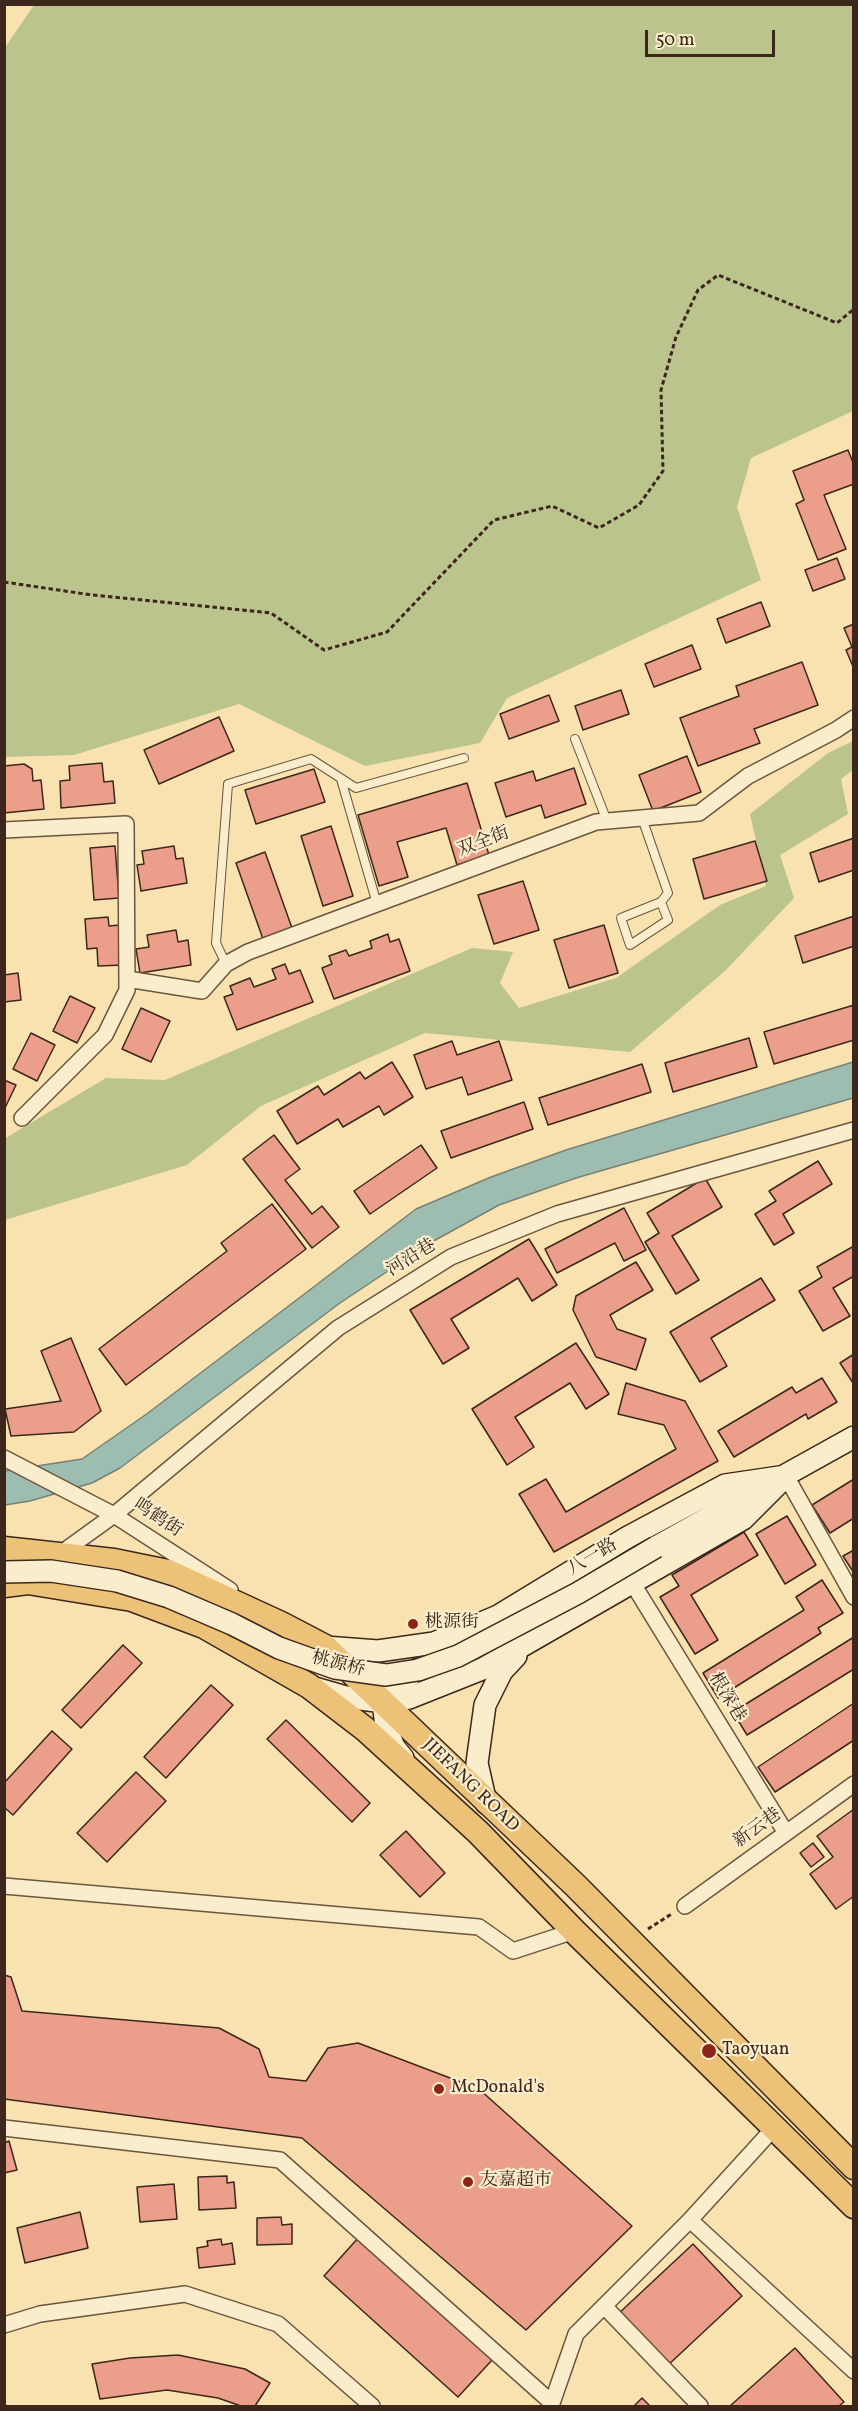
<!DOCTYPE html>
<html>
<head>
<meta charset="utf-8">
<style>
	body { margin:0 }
	#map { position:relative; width:858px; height:2411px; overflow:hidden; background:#f8e3b0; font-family:Vollkorn,serif }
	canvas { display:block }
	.frame { position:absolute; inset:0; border:6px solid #3d261b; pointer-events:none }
	.scale { position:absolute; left:645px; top:30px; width:130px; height:27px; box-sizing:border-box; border:3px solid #3d261b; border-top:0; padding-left:8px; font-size:18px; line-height:21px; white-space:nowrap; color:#3d261b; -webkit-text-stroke:4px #faedcc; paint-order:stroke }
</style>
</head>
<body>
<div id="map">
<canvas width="858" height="2411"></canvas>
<div class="frame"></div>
<div class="scale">50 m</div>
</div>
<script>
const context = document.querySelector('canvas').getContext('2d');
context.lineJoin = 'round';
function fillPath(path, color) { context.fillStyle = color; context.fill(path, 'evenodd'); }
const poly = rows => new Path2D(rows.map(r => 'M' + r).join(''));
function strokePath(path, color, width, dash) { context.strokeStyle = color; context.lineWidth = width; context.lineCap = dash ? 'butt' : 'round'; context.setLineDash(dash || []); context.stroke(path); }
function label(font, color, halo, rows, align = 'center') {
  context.font = font + ' Vollkorn,"Noto Serif SC",serif'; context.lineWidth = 4.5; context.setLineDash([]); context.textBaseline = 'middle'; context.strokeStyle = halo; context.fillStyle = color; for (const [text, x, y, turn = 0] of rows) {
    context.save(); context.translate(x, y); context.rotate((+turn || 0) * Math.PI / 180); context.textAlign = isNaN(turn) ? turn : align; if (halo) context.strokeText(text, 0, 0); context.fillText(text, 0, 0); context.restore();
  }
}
fillPath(poly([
	[34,5,853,5,853,411,751,458,737,507,761,580,507,698,480,743,365,766,239,704,74,755,5,757,4,49],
	[853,741,853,770,841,779,848,814,780,855,794,898,725,971,630,1052,425,1033,261,1106,187,1165,5,1220,4,1139,106,1078,165,1080,472,948,513,952,500,983,519,1008,616,978,720,905,766,886,750,814,828,753]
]), '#bbc48d');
const water = poly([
	[853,1062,853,1098,576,1178,499,1205,430,1243,340,1303,120,1468,92,1483,30,1501,5,1505,5,1471,82,1459,148,1413,416,1209,491,1177,566,1150,853,1062]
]);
fillPath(water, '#9ebdb1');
strokePath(water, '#778175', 1.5);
const building = poly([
	[848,450,854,465,854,484,824,495,846,549,818,560,796,504,804,500,793,471,848,450],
	[837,558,845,579,813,591,805,570,837,558],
	[761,602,770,626,726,643,717,619,761,602],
	[854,624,854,669,846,650,852,647,844,628,854,624],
	[692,645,701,669,654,687,645,664,692,645],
	[802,662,818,705,754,729,760,743,698,766,680,718,739,696,736,686,802,662],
	[621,690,629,714,583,730,575,706,621,690],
	[549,695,559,721,509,739,500,714,549,695],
	[219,717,234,751,159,784,144,750,219,717],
	[687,756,701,792,653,811,639,775,687,756],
	[102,763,104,782,113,781,115,803,61,808,60,781,70,780,69,766,102,763],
	[24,764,32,769,33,781,41,780,44,809,4,813,4,766,24,764],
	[574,768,586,804,545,818,541,805,506,817,495,783,533,771,536,781,574,768],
	[314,769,325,802,256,824,245,790,314,769],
	[467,783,489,855,457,865,446,828,397,842,408,877,379,886,358,815,467,783],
	[331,826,353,896,323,906,301,836,331,826],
	[854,838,854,870,819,882,810,853,854,838],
	[755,841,767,881,704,899,693,859,755,841],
	[115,846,119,898,94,900,90,848,115,846],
	[174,846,176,859,183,858,187,883,141,891,137,865,144,864,142,851,174,846],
	[265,852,292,928,263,939,236,863,265,852],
	[523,881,539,930,494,944,478,895,523,881],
	[854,916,854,946,803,963,795,936,854,916],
	[108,917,109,926,120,925,123,965,98,966,97,948,87,949,85,919,108,917],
	[604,925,618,973,569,988,554,940,604,925],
	[176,930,178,942,188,940,191,965,140,973,136,949,149,947,147,935,176,930],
	[388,934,390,942,399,939,410,971,334,999,322,968,332,964,329,956,346,950,349,956,372,948,370,941,388,934],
	[285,964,289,974,300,970,313,1002,237,1030,224,997,233,994,230,986,250,978,254,987,276,979,272,969,285,964],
	[18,973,21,1000,4,1002,4,975,18,973],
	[70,996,95,1008,77,1043,53,1031,70,996],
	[854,1005,854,1040,774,1064,764,1032,854,1005],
	[141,1008,170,1021,151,1062,122,1049,141,1008],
	[31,1033,55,1045,37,1081,13,1069,31,1033],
	[749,1038,757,1067,673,1092,665,1063,749,1038],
	[452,1041,457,1055,499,1041,512,1080,468,1095,462,1077,426,1089,414,1055,452,1041],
	[392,1062,413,1097,384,1115,379,1106,343,1127,338,1119,297,1144,277,1111,318,1086,324,1095,360,1072,365,1079,392,1062],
	[642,1064,651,1092,548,1125,539,1098,642,1064],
	[4,1080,16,1085,4,1110,4,1080],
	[524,1102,533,1129,451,1158,441,1131,524,1102],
	[274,1135,300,1169,285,1180,312,1214,322,1206,339,1227,312,1248,243,1159,274,1135],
	[421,1145,437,1168,370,1214,354,1191,421,1145],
	[818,1161,832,1184,783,1214,794,1233,774,1245,755,1214,776,1201,769,1191,818,1161],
	[705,1178,722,1207,672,1236,699,1280,676,1294,645,1242,659,1233,647,1213,705,1178],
	[272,1204,306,1249,126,1385,99,1349,227,1251,221,1243,272,1204],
	[624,1208,646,1250,624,1261,615,1243,557,1273,545,1249,624,1208],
	[529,1239,557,1285,532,1301,518,1278,451,1319,469,1348,443,1364,410,1310,529,1239],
	[854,1246,854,1276,833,1288,850,1316,823,1331,799,1291,822,1277,817,1267,854,1246],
	[636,1262,653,1290,610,1315,617,1329,646,1339,636,1370,596,1357,573,1310,576,1296,636,1262],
	[761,1278,775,1300,711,1338,727,1366,700,1382,670,1332,761,1278],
	[71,1338,101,1411,74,1432,11,1436,5,1409,61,1401,41,1351,71,1338],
	[576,1343,609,1394,586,1409,570,1383,515,1417,534,1447,507,1465,472,1409,576,1343],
	[854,1354,854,1383,853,1383,840,1363,854,1354],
	[822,1378,837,1402,808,1419,806,1414,734,1457,718,1431,792,1387,796,1393,822,1378],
	[626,1383,685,1401,718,1461,554,1552,519,1494,546,1479,566,1512,676,1449,664,1425,618,1414,626,1383],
	[854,1479,854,1518,830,1533,812,1505,854,1479],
	[787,1516,816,1565,785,1584,756,1534,787,1516],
	[744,1532,758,1555,691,1595,718,1640,695,1654,660,1597,679,1586,672,1575,744,1532],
	[854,1550,854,1573,843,1556,854,1550],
	[822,1580,843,1613,818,1628,821,1633,718,1698,703,1673,804,1610,796,1597,822,1580],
	[854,1637,854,1669,747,1735,733,1712,854,1637],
	[123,1645,142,1663,81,1728,62,1710,123,1645],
	[211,1685,233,1705,166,1778,144,1757,211,1685],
	[854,1703,854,1740,775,1792,758,1767,854,1703],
	[286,1720,370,1803,352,1822,267,1739,286,1720],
	[52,1731,72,1749,13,1815,4,1807,4,1783,52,1731],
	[136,1772,166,1801,107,1862,77,1833,136,1772],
	[854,1809,854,1896,836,1909,810,1874,833,1857,817,1836,854,1809],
	[406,1831,445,1873,420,1897,380,1855,406,1831],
	[813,1843,824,1857,811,1867,800,1853,813,1843],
	[4,1975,11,1977,22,2011,219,2028,259,2049,269,2077,306,2081,328,2048,358,2043,479,2089,632,2226,526,2330,302,2138,4,2099,4,1975],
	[9,2141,17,2170,4,2173,4,2143,9,2141],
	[227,2176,227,2183,234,2182,236,2208,199,2210,198,2177,227,2176],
	[174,2184,177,2219,140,2222,137,2187,174,2184],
	[80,2212,88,2248,25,2263,17,2228,80,2212],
	[281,2217,282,2225,292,2224,292,2244,257,2245,257,2218,281,2217],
	[359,2237,493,2359,458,2397,324,2276,359,2237],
	[221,2239,222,2245,232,2243,235,2264,199,2268,197,2248,208,2246,207,2241,221,2239],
	[693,2244,742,2296,666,2367,617,2315,693,2244],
	[795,2348,844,2402,839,2406,730,2406,795,2348],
	[178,2355,245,2369,270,2383,255,2406,241,2406,218,2398,167,2390,100,2399,92,2364,130,2358,178,2355],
	[642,2398,650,2406,634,2406,642,2398]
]);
fillPath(building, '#eb9f8b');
strokePath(building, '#3d261b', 1.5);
const service = poly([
	[575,739,607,821],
	[341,779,377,904],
	[642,818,668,893,661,902,621,918,630,945,668,920,661,902],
	[226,964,216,943,228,784,311,759,356,788,464,758]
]);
const minor = poly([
	[4,830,126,824,127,990,105,1035,22,1118],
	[127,979,202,991,226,964,248,952,596,822,699,813,748,776,836,730,854,718],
	[4,1458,114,1515,230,1590],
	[786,1476,854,1597],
	[60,1554,114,1515,338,1328,451,1257,557,1214,854,1130],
	[633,1584,786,1833],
	[4,1886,479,1927,513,1951,574,1931],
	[685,1906,854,1784],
	[4,2128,280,2160,552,2403],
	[690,2220,854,2371],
	[604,2306,700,2406],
	[4,2325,40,2314,185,2294,278,2324,372,2406],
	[551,2406,576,2334,690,2220,773,2129]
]);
const secondary = poly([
	[656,1547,854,1437],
	[325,1647,378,1651,434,1643,498,1616,628,1537,725,1485,786,1476],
	[315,1688,346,1697,383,1702,409,1698,482,1669,743,1519,786,1476],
	[403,1758,394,1747,386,1727,383,1702,389,1691,420,1668],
	[486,1803,477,1763,485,1705,502,1671,516,1656]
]);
const primary = poly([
	[4,1549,114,1561,168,1572,281,1624,325,1647,576,1886,854,2167],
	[4,1585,28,1582,132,1599,204,1626,309,1686,365,1729,478,1832,574,1931,854,2206]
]);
strokePath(service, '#6c5540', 10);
strokePath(minor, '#6c5540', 18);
strokePath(secondary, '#3d261b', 24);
strokePath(primary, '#3d261b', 27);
strokePath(poly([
	[4,582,92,595,271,613,324,650,387,632,494,520,552,506,599,528,639,505,663,471,661,390,676,337,698,290,718,275,837,323,854,309],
	[648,1929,673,1913]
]), '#3d261b', 3, [4.5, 3]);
strokePath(service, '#faedcc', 8);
strokePath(minor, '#faedcc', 15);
strokePath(secondary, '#faedcc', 21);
strokePath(primary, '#ecc278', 24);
const secondaryBridge = poly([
	[4,1572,51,1571,117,1581,169,1597,232,1624,279,1648,335,1668,386,1675,418,1670,458,1656,578,1593,656,1547]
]);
strokePath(secondaryBridge, '#3d261b', 24, []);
strokePath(secondaryBridge, '#faedcc', 21);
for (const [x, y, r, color] of [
	[413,1624,6,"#8f2418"],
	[709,2051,8,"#8f2418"],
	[439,2089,6,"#8f2418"],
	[468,2182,6,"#8f2418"]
]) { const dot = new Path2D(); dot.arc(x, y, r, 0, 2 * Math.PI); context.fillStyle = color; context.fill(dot); strokePath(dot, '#faedcc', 2); }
label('18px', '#3d261b', '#faedcc', [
	["双全街",484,843,-21],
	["河沿巷",412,1259,-32],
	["鸣鹤街",157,1519,33],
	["八一路",593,1558,-31],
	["桃源桥",338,1665,14],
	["根深巷",726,1698,59],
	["JIEFANG ROAD",470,1786,44],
	["新云巷",758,1829,-36]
]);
label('18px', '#3d261b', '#faedcc', [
	["桃源街",425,1624],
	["Taoyuan",722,2051],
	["McDonald's",451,2089],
	["友嘉超市",480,2182]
], 'left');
</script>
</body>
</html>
